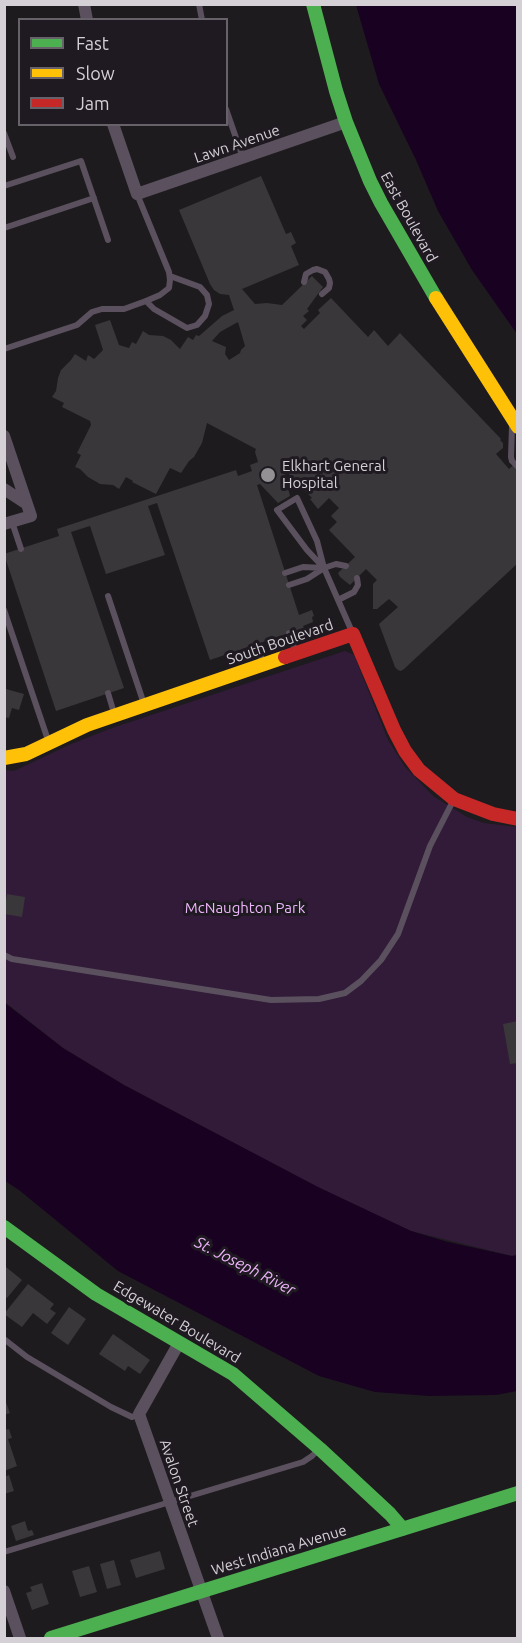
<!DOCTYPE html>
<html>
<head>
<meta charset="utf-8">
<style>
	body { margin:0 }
	#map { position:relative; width:522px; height:1643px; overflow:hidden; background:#1e1b1f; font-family:Ubuntu,sans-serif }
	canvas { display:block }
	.frame { position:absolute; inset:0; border:6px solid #d4d0d5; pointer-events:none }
	.legend { position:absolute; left:18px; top:18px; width:210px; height:108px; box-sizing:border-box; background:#1f1921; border:2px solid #676269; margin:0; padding:8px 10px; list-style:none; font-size:18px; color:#d4d0d5 }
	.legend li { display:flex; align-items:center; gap:12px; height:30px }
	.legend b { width:30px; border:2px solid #676269 }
</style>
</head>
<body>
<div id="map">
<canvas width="522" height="1643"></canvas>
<div class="frame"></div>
<ul class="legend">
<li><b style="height:8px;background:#4caf50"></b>Fast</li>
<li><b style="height:8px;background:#ffc107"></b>Slow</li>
<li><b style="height:8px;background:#c62828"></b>Jam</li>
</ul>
</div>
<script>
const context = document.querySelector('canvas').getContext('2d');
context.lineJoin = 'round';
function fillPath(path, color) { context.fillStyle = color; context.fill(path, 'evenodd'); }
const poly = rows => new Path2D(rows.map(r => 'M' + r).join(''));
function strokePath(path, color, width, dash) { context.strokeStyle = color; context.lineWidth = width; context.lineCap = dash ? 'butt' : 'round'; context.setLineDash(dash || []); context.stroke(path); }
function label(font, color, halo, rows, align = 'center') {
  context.font = font + ' Ubuntu,sans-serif'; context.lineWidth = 6; context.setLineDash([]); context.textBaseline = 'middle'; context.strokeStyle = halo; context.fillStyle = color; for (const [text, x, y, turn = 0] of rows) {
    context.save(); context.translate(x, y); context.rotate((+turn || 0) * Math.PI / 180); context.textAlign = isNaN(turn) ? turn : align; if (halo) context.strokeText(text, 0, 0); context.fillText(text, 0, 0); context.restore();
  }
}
fillPath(poly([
	[345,651,354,655,388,740,405,767,433,796,467,817,484,823,517,827,517,1255,512,1256,411,1231,317,1187,124,1085,63,1048,5,1002,5,770,14,771,69,745,112,728]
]), '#321b38');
fillPath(poly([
	[356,5,517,5,517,334,472,270,438,211,416,160,379,84],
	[5,1003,63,1048,124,1085,318,1187,411,1231,448,1242,512,1256,517,1255,517,1391,496,1395,429,1396,375,1392,319,1376,118,1271,19,1190,5,1181]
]), '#190221');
fillPath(poly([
	[261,176,286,234,291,232,296,243,291,246,299,265,242,289,255,304,267,303,282,305,312,276,323,287,307,309,309,311,303,316,307,320,301,326,304,329,320,313,318,310,331,298,368,337,374,330,388,346,400,333,501,439,500,440,503,443,503,448,496,454,509,469,518,461,518,563,404,669,401,671,398,670,395,667,379,624,398,607,389,599,377,609,373,609,373,584,377,580,366,569,350,585,340,577,338,573,355,557,329,530,337,522,331,516,339,508,329,498,318,509,310,499,312,498,285,470,284,471,290,496,278,503,260,484,257,485,299,615,312,610,314,616,312,617,313,622,303,626,304,628,210,660,157,503,148,506,165,555,106,574,90,526,71,532,124,688,56,711,4,554,59,536,57,529,236,470,238,476,252,471,250,465,258,462,255,452,256,449,207,423,202,443,194,457,189,461,181,473,170,468,156,494,132,482,133,481,126,477,119,489,113,485,100,484,88,477,80,469,75,467,81,455,77,453,91,425,90,421,62,407,64,403,52,397,56,391,58,378,61,370,71,360,75,354,86,361,88,355,94,359,103,350,95,325,110,320,119,345,129,348,132,342,136,344,143,331,149,335,163,336,171,340,180,349,188,337,193,340,196,335,199,336,222,316,234,310,229,295,220,294,214,290,210,284,179,210],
	[238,322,245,346,241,350,240,353,229,360,225,354,226,347,212,341,220,332],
	[6,689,24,694,19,710,12,708,9,718,4,717,4,695],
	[7,894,25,897,22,917,4,914],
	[518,1021,518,1063,510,1064,503,1024],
	[6,1267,22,1280,7,1298,4,1296,4,1269],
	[28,1284,54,1304,50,1309,56,1313,47,1324,33,1313,22,1327,4,1314],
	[69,1307,86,1319,68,1345,51,1333],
	[113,1334,150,1360,140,1374,128,1366,125,1371,99,1354],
	[4,1397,10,1413,4,1415],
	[9,1429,12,1438,8,1439,17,1466,4,1471,4,1430],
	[9,1475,14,1491,4,1494,4,1477],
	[25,1521,28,1531,32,1530,34,1535,16,1541,11,1526],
	[160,1551,165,1569,136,1578,130,1560],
	[114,1560,121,1585,107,1589,100,1564],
	[89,1566,97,1592,80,1597,72,1571],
	[42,1583,49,1604,32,1610,26,1593,32,1591,30,1587]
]), '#39373a');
strokePath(poly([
	[199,4,202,20],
	[226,109,243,158],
	[4,133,13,157],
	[4,186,81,161,108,240],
	[4,228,94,198],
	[304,282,306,274,313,270,317,269,325,272,329,279,330,283,329,288,322,294],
	[146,301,154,309,187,328,197,325,205,316,209,304,207,295,200,287,170,276],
	[4,349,77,325,92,312,102,309,124,309,146,301,160,295,169,288,170,280,169,272,137,194],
	[512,426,511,457,512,461,518,467],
	[12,522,21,549],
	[324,568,307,550,277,510,297,498,317,541,324,568,353,634],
	[285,573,303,567,324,568],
	[289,585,307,579,324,568,336,564,346,566],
	[108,596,144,704],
	[338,600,354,592,358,585,357,578],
	[4,610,49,743],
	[289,633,296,653],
	[257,644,263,663],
	[108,693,114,713],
	[4,955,12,959,271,1000,319,999,345,993,361,981,381,960,398,934,430,846,453,801],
	[4,1339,27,1357,111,1407,132,1417,139,1414],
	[4,1552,303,1462,312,1456,319,1449]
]), '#5b515e', 6);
strokePath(poly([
	[84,4,87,20],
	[113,124,137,194,346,122],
	[4,436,31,516,4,524],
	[4,489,27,504],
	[179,1343,139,1414,218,1638],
	[4,1591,20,1638]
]), '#5b515e', 12);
strokePath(poly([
	[313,4,336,91,346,122,370,181,381,203,436,298],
	[4,1227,96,1294,233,1374,320,1449,390,1514,403,1529],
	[51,1638,518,1493]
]), '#4caf50', 14);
strokePath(poly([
	[436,298,518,427],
	[4,758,26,754,87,725,285,657]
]), '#ffc107', 14);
strokePath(poly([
	[285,657,353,634,394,730,405,751,419,770,454,799,493,814,518,819]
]), '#c62828', 14);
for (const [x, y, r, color] of [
	[268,475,8,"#949195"]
]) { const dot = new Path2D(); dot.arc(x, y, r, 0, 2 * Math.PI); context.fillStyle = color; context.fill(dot); strokePath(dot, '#1f1921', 2); }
label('15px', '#d4d0d5', '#1f1921', [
	["Lawn Avenue",237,144,-19],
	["East Boulevard",409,217,61],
	["South Boulevard",280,642,-19],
	["Edgewater Boulevard",177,1322,31],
	["Avalon Street",179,1483,71],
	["West Indiana Avenue",279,1550,-17]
]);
label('15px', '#d4d0d5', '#1f1921', [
	["Elkhart General",282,466],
	["Hospital",282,483]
], 'left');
label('15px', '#edb5fc', '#1f1921', [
	["McNaughton Park",245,908]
]);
label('italic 16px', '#ecb4fa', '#1f1921', [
	["St. Joseph River",245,1266,27]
]);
</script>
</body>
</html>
